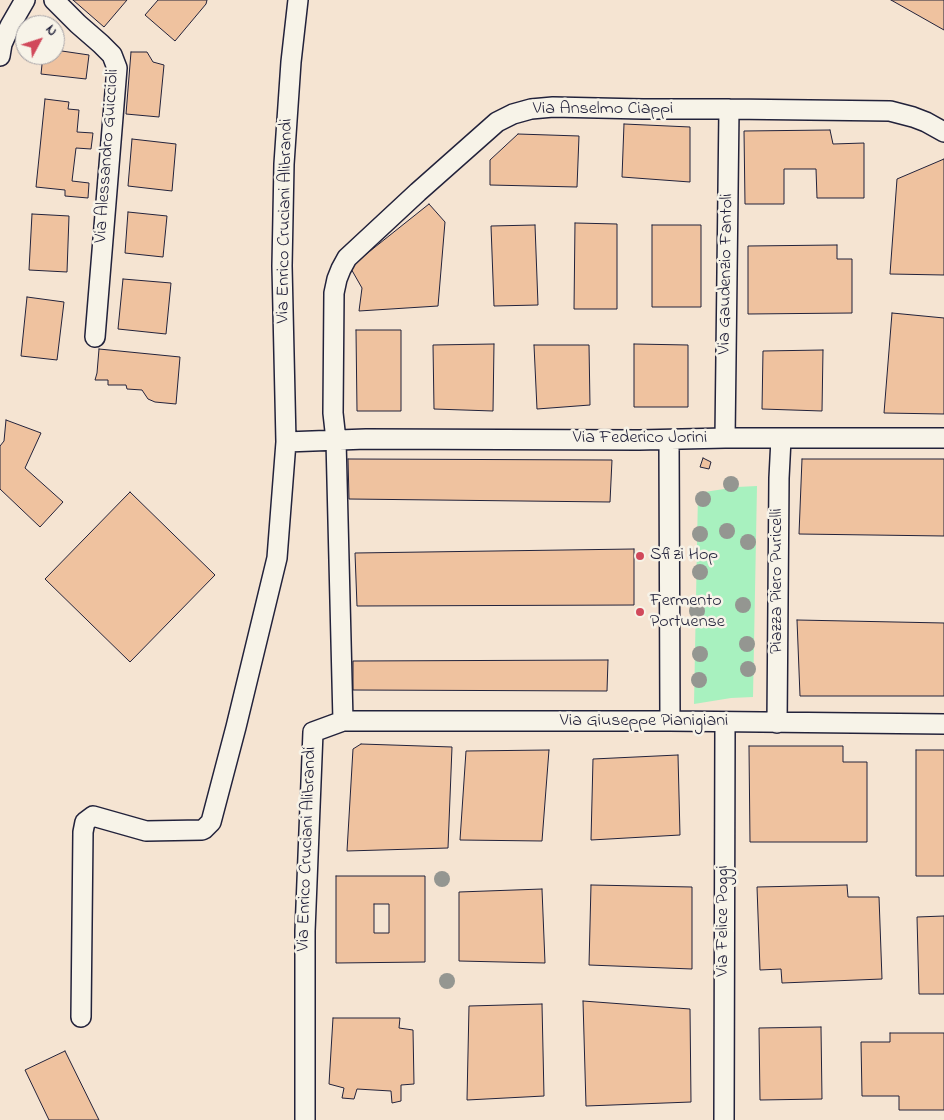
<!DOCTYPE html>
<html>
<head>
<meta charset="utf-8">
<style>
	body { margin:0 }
	#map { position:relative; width:944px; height:1120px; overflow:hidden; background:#f5e4d2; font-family:"Indie Flower",sans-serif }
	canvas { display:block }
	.north { position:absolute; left:15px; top:15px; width:50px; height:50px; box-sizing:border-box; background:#f7f3e8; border:1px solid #a29fa3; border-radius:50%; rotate:50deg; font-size:14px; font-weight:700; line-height:20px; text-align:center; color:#22223b }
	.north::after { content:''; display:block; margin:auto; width:18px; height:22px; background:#d1495b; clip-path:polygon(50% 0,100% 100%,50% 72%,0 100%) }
</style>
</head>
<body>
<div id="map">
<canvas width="944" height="1120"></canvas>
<div class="north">N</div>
</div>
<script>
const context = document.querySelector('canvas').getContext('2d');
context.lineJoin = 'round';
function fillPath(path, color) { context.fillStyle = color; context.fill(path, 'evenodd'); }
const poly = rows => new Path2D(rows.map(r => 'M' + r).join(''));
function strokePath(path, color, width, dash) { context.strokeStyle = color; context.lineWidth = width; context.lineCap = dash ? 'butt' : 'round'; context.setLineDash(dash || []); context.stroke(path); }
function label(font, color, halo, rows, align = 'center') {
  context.font = font + ' "Indie Flower",sans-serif'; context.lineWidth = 5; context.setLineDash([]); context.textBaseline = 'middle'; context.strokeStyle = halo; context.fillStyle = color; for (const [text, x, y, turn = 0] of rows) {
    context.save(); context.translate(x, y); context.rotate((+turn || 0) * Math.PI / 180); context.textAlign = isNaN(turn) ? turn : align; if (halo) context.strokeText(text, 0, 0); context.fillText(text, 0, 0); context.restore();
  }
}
fillPath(poly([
	[757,486,753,697,731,698,694,704,698,493,737,487]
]), '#a8f1bf');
const building = poly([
	[73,0,127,0,104,27,73,0],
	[158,0,207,0,206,4,175,41,145,15,158,0],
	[891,0,944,0,944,30,891,0],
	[55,50,89,55,86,79,41,74,43,55,55,55,55,50],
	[131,52,147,52,153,62,164,65,159,117,126,114,131,52],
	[45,99,69,102,68,109,79,110,77,132,93,133,91,149,76,148,72,181,89,183,88,198,65,196,65,190,36,187,45,99],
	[624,124,690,127,690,182,622,177,624,124],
	[830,130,833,144,864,143,864,198,817,198,816,169,784,169,784,204,745,204,744,131,830,130],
	[518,134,579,136,577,187,490,185,490,160,518,134],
	[132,139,176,144,172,191,128,186,132,139],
	[944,159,944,275,890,274,897,179,944,159],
	[429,204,445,222,438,306,359,311,362,288,350,267,429,204],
	[128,212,167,216,163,257,125,253,128,212],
	[32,214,69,216,67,272,29,270,32,214],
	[575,223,617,224,617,309,574,309,575,223],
	[535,225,538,305,494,306,491,226,535,225],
	[652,225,701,225,701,307,652,307,652,225],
	[837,245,837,259,852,259,852,313,748,314,748,246,837,245],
	[123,279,171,283,166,334,118,329,123,279],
	[27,297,64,302,57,360,21,356,27,297],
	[892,313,944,318,944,414,884,413,892,313],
	[356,330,401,330,401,411,357,411,356,330],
	[494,344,493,411,434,409,433,345,494,344],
	[634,344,688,345,688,407,634,407,634,344],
	[534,345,589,345,590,405,537,409,534,345],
	[99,349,180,357,176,404,155,402,148,399,142,390,127,389,126,385,108,385,108,380,95,380,97,373,99,349],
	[823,350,822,411,762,409,763,351,823,350],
	[6,420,41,433,25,468,63,502,40,527,0,489,0,446,4,441,6,420],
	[703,458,711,462,709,469,700,467,703,458],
	[348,459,612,460,610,502,349,499,348,459],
	[802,459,944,459,944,536,799,534,802,459],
	[130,492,215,575,130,662,45,579,130,492],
	[634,549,634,605,357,606,355,553,634,549],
	[797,620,944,623,944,696,800,696,797,620],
	[608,660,607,691,353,690,353,661,608,660],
	[361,744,452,747,448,848,347,851,353,749,361,744],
	[749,746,843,746,843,762,867,762,867,842,750,842,749,746],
	[549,750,542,841,460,840,466,751,549,750],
	[916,750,944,750,944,876,916,876,916,750],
	[678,755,680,835,591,840,593,759,678,755],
	[336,876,425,876,425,962,336,963,336,876],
	[374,904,389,904,389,933,374,933,374,904],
	[591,885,692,887,692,969,589,965,591,885],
	[847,885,848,897,879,897,882,979,782,983,781,969,760,970,757,887,847,885],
	[542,889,545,963,459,961,459,892,542,889],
	[944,916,944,994,919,994,917,917,944,916],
	[583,1001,690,1009,691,1102,586,1106,583,1001],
	[542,1004,544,1096,467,1100,469,1006,542,1004],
	[333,1018,400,1018,399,1028,413,1030,414,1084,401,1085,401,1101,392,1103,391,1091,357,1089,354,1099,342,1098,344,1088,329,1084,333,1018],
	[821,1027,822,1099,760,1100,759,1028,821,1027],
	[890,1033,944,1033,944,1110,899,1110,899,1096,862,1096,861,1042,890,1042,890,1033],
	[65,1051,99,1120,49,1120,25,1070,65,1051]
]);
fillPath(building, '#efc29f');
strokePath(building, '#22223b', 1);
const street = poly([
	[54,0,78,24,101,44,112,55,117,68,95,337],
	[0,56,2,44,10,26,25,0],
	[725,438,729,109],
	[669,440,670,721],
	[286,442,366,439,639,440,725,438,944,438],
	[343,721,336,440,333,413,334,293,337,279,341,269,347,258,418,192,497,122,513,114,531,109,553,107,643,109,729,109,890,111,913,117,926,122,944,132],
	[777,723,779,478,781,439],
	[81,1017,83,832,85,822,93,816,146,831,202,830,204,829,211,822,236,727,277,558,286,442,282,266,284,164,291,62,298,0],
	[305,1120,305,931,313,732,343,721,670,721,944,724],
	[724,1120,725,722]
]);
strokePath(street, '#22223b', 22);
strokePath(street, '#f7f3e8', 19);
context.fillStyle = '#949691';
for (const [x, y] of [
	[731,484],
	[703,499],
	[727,531],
	[700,534],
	[748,542],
	[700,572],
	[743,605],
	[697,611],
	[747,644],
	[700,654],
	[748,669],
	[699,680],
	[442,879],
	[447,981]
]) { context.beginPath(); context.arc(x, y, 8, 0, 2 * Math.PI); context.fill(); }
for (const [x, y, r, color] of [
	[640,556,5,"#d1495b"],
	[640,612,5,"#d1495b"]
]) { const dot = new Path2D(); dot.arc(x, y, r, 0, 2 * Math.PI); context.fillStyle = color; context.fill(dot); strokePath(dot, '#f7f3e8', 2); }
label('18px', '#22223b', '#f7f3e8', [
	["Via Anselmo Ciappi",603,110],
	["Via Alessandro Guiccioli",108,156,-86],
	["Via Enrico Cruciani Alibrandi",286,221,-89],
	["Via Gaudenzio Fantoli",727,274,-89],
	["Via Federico Jorini",640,439],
	["Piazza Piero Puricelli",778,581,-90],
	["Via Giuseppe Pianigiani",644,722],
	["Via Enrico Cruciani Alibrandi",308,849,-88],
	["Via Felice Poggi",724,921,-90]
]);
label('18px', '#22223b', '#f7f3e8', [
	["Sfizi Hop",650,556],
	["Fermento",650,602],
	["Portuense",650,623]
], 'left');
</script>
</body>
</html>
